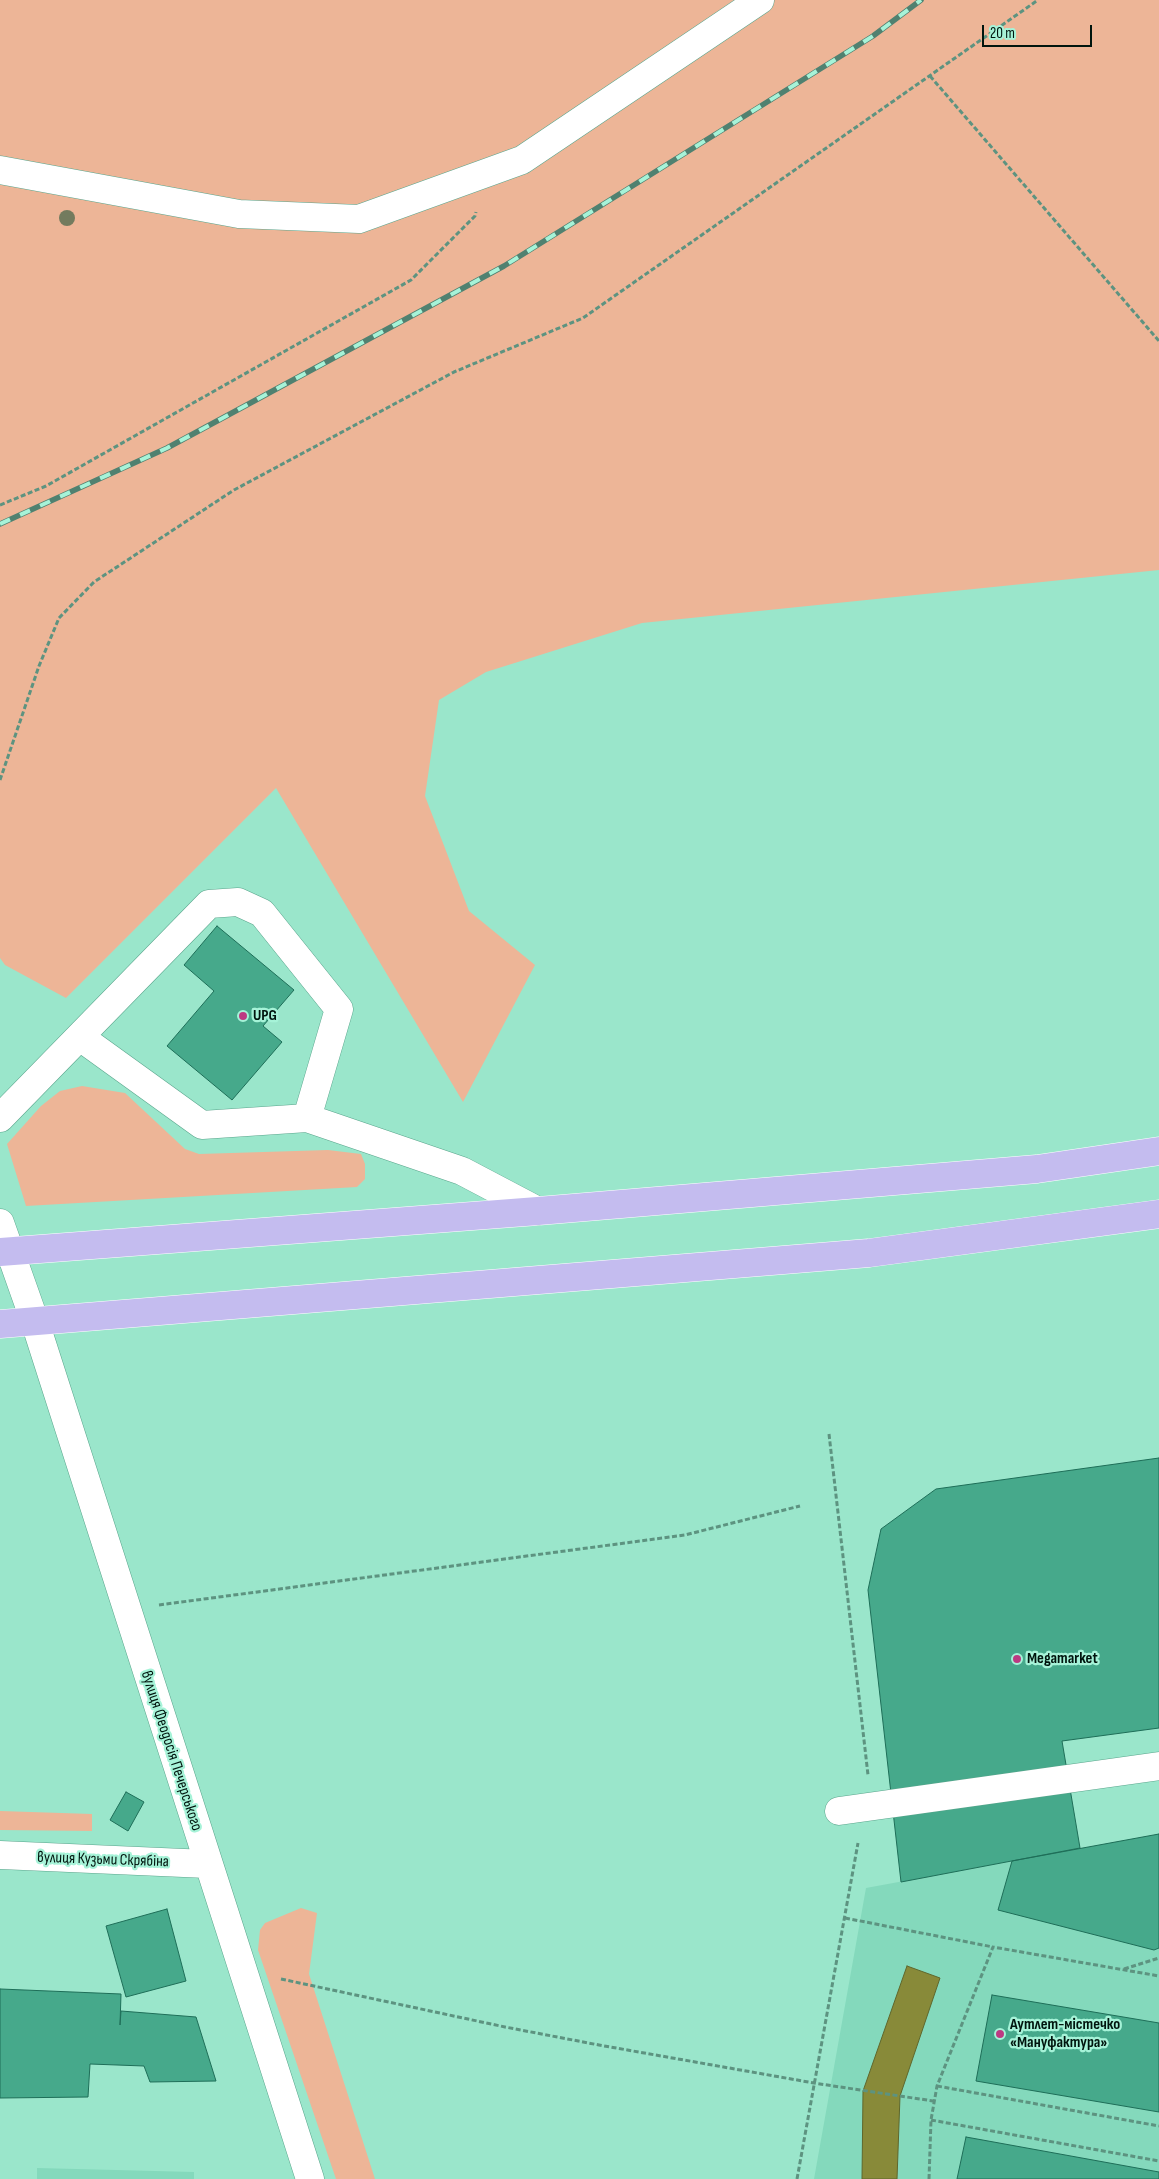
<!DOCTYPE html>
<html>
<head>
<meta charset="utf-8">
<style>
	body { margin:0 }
	#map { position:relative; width:1159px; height:2179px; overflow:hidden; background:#9ae6cb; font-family:"Sofia Sans Condensed",sans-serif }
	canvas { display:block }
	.scale { position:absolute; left:982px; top:25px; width:110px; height:22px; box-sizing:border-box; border:2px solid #00150e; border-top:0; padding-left:6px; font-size:15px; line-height:18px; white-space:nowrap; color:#00150e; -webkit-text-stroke:4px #a6f3d8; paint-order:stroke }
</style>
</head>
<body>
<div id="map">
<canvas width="1159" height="2179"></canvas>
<div class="scale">20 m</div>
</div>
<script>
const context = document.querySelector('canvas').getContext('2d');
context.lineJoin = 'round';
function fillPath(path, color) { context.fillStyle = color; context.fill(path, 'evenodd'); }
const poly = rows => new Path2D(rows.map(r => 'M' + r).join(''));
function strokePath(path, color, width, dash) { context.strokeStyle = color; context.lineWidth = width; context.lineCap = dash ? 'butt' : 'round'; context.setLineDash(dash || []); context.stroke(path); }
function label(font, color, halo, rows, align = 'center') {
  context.font = font + ' "Sofia Sans Condensed",sans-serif'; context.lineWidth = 4.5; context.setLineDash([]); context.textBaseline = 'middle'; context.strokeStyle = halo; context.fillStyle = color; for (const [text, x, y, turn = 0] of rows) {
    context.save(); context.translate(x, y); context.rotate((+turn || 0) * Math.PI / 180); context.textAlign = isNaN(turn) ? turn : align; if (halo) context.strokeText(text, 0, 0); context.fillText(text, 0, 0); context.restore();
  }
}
fillPath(poly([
	[1159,1834,1159,2179,814,2179,866,1888],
	[37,2168,194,2172,194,2179,37,2179]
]), '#84d9bc');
fillPath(poly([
	[0,0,1159,0,1159,570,642,623,486,672,439,700,425,796,469,911,535,965,463,1102,276,788,66,998,5,965,0,958],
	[82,1086,125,1093,185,1149,199,1154,328,1150,361,1154,365,1164,365,1179,357,1187,26,1206,7,1144,41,1106,60,1091],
	[0,1811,92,1814,92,1831,0,1830],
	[301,1908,317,1913,309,1974,375,2179,336,2179,258,1950,260,1930,265,1923]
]), '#edb597');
const water = poly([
	[907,1966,940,1978,900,2096,897,2179,862,2179,863,2091,907,1966]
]);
fillPath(water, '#888a39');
strokePath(water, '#5f672c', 1);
const building = poly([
	[217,926,294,990,263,1026,282,1042,232,1100,167,1046,214,991,184,965,217,926],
	[1159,1458,1159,1728,1062,1741,1080,1848,901,1882,868,1590,881,1529,936,1489,1159,1458],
	[126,1792,144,1802,128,1831,110,1820,126,1792],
	[1159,1834,1159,1948,1154,1950,998,1910,1012,1861,1159,1834],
	[167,1909,186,1981,126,1997,106,1926,167,1909],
	[0,1989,121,1994,120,2025,121,2011,196,2017,216,2081,150,2082,144,2066,90,2064,88,2097,0,2098,0,1989],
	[992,1995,1159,2023,1159,2112,976,2081,992,1995],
	[966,2137,1159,2172,1159,2179,957,2179,966,2137]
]);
fillPath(building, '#46a98b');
strokePath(building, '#1e6e58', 1);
const minor = poly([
	[0,170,239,214,359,219,522,160,760,0],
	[80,1037,202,1125,307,1118],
	[0,1118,209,904,238,902,262,913,339,1009,307,1118,462,1171,538,1211],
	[0,1223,35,1322,310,2179],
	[839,1811,1159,1766],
	[0,1855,207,1864]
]);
const major = poly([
	[0,1252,538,1211,1037,1169,1159,1151],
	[0,1324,869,1253,1159,1214]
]);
strokePath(minor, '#5aa58c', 29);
strokePath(major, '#fff', 29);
strokePath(poly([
	[930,76,1159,341],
	[0,505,46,486,411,280,475,216,476,212],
	[0,780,39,666,59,618,94,582,234,490,454,372,583,318,1038,0],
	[829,1434,868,1775],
	[159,1605,685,1535,800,1506],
	[845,1918,993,1947],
	[1124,1969,1159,1958],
	[281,1979,505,2027,599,2045,814,2083,933,2101],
	[937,2086,1159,2126],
	[931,2120,1159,2161],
	[797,2179,858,1843],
	[929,2179,931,2120,937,2086,993,1947,1159,1976]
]), '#5d9380', 3, [5, 2.5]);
strokePath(minor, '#fff', 28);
strokePath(major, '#c4bcef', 28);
const rail = poly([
	[0,524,167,448,504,266,873,36,921,0]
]);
strokePath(rail, '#508170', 5.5);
strokePath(rail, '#a6f3d8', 4, [11]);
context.fillStyle = '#737b5e';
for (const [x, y] of [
	[67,218]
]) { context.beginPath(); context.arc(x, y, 8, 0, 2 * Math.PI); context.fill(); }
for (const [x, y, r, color] of [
	[243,1016,5,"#bc3a82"],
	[1017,1659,5,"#bc3a82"],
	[1000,2034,5,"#bc3a82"]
]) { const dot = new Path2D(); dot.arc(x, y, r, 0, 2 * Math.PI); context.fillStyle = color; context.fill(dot); strokePath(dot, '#a6f3d8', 2); }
label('bold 16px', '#00150e', '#a6f3d8', [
	["UPG",253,1016],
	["Megamarket",1027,1659],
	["Аутлет-містечко",1010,2025],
	["«Мануфактура»",1010,2043]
], 'left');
label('16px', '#00150e', '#a6f3d8', [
	["вулиця Феодосія Печерського",171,1751,72],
	["вулиця Кузьми Скрябіна",103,1860,2]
]);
</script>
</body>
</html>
